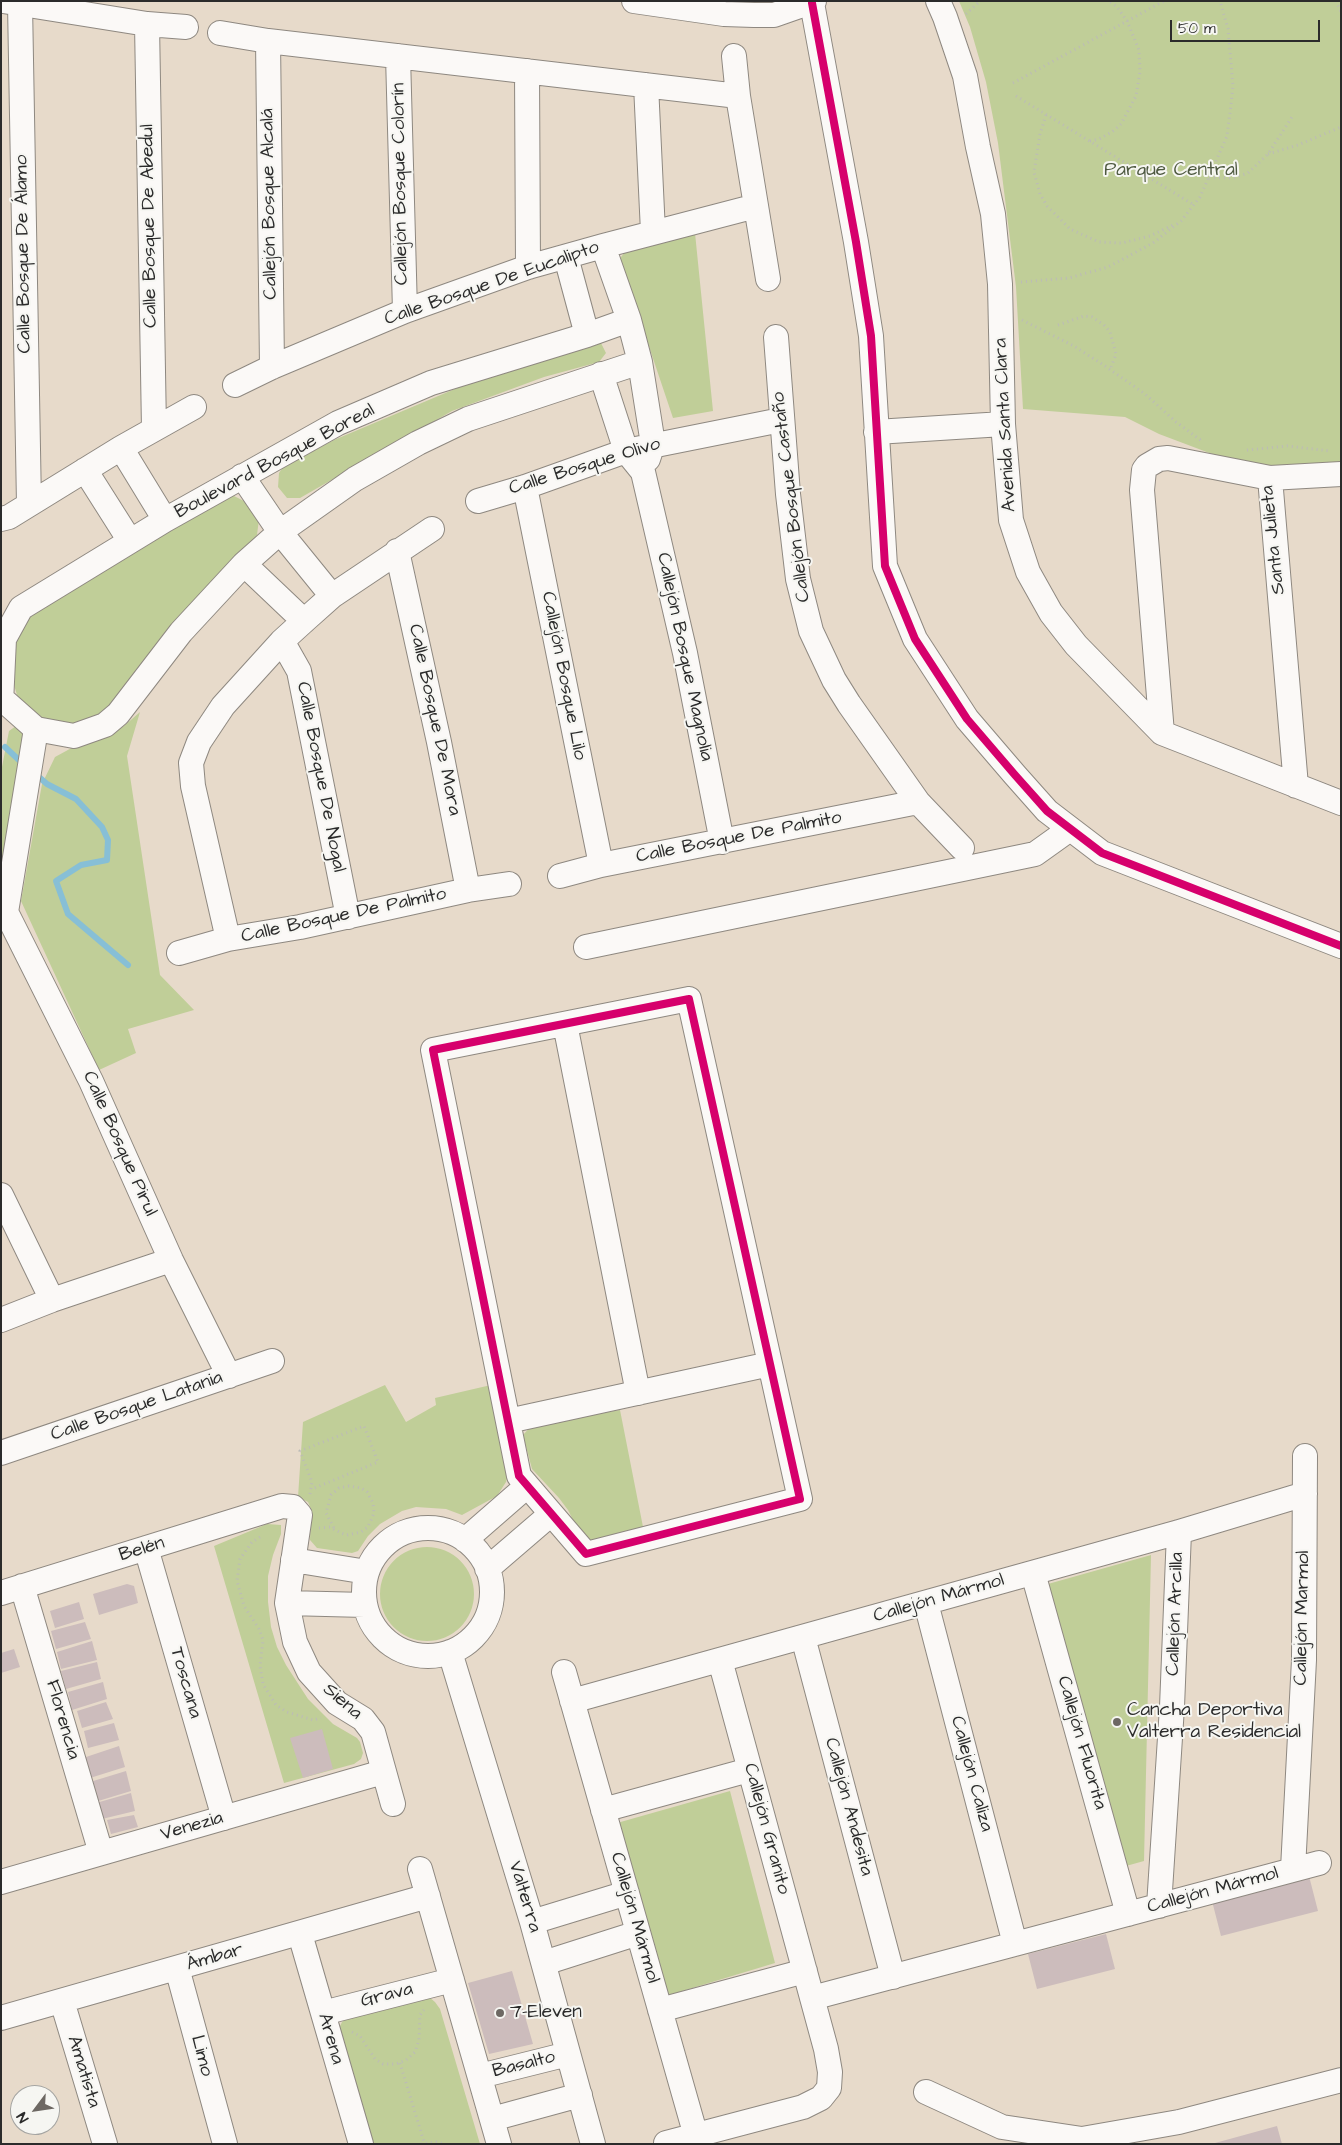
<!DOCTYPE html>
<html>
<head>
<meta charset="utf-8">
<style>
	body { margin:0 }
	#map { position:relative; width:1342px; height:2145px; overflow:hidden; background:#e7daca; font-family:"Architects Daughter",sans-serif }
	canvas { display:block }
	.frame { position:absolute; inset:0; border:2px solid #2b2b2b; pointer-events:none }
	.north { position:absolute; left:10px; top:2085px; width:50px; height:50px; box-sizing:border-box; background:#f6f6f2; border:1px solid #a5a5a2; border-radius:50%; rotate:239deg; font-size:14px; font-weight:700; line-height:20px; text-align:center; color:#2b2b2b }
	.north::after { content:''; display:block; margin:auto; width:18px; height:22px; background:#6d6863; clip-path:polygon(50% 0,100% 100%,50% 72%,0 100%) }
	.scale { position:absolute; left:1170px; top:20px; width:150px; height:22px; box-sizing:border-box; border:2px solid #2b2b2b; border-top:0; padding-left:6px; font-size:15px; line-height:18px; white-space:nowrap; color:#2b2b2b; -webkit-text-stroke:4px #f6f6f2; paint-order:stroke }
</style>
</head>
<body>
<div id="map">
<canvas width="1342" height="2145"></canvas>
<div class="frame"></div>
<div class="north">N</div>
<div class="scale">50 m</div>
</div>
<script>
const context = document.querySelector('canvas').getContext('2d');
context.lineJoin = 'round';
function fillPath(path, color) { context.fillStyle = color; context.fill(path, 'evenodd'); }
const poly = rows => new Path2D(rows.map(r => 'M' + r).join(''));
function strokePath(path, color, width, dash) { context.strokeStyle = color; context.lineWidth = width; context.lineCap = dash ? 'butt' : 'round'; context.setLineDash(dash || []); context.stroke(path); }
function label(font, color, halo, rows, align = 'center') {
  context.font = font + ' "Architects Daughter",sans-serif'; context.lineWidth = 4; context.setLineDash([]); context.textBaseline = 'middle'; context.strokeStyle = halo; context.fillStyle = color; for (const [text, x, y, turn = 0] of rows) {
    context.save(); context.translate(x, y); context.rotate((+turn || 0) * Math.PI / 180); context.textAlign = isNaN(turn) ? turn : align; if (halo) context.strokeText(text, 0, 0); context.fillText(text, 0, 0); context.restore();
  }
}
fillPath(poly([
	[959,1,1341,1,1341,467,1318,469,1247,465,1212,454,1159,434,1125,417,1023,409,1016,287,998,143,986,82,970,27],
	[695,233,713,411,673,418,621,263,621,257,625,252],
	[596,340,601,343,606,353,599,362,544,377,452,411,300,498,287,498,278,487,279,473,283,467,334,440,469,383],
	[234,496,250,504,259,519,257,535,110,712,70,728,37,717,25,706,17,695,11,675,18,629,23,623,42,607,225,497],
	[140,712,127,756,160,975,194,1010,128,1029,136,1053,99,1070,21,901,42,784,55,757,77,745,104,738,124,726],
	[16,726,25,728,1,894,1,772,9,731],
	[385,1385,406,1422,436,1405,435,1398,491,1385,508,1475,506,1482,497,1496,462,1515,446,1509,416,1507,402,1511,380,1524,368,1536,358,1551,352,1553,317,1548,310,1540,311,1509,308,1502,298,1497,303,1422],
	[620,1410,644,1532,590,1544,580,1534,568,1510,559,1498,532,1469,523,1435,533,1424],
	[267,1524,281,1525,281,1534,273,1555,268,1576,268,1602,271,1627,277,1647,286,1665,308,1699,333,1724,357,1738,360,1742,363,1753,361,1759,354,1764,284,1783,214,1546],
	'380 1594a47 47 0 1 1 94 0a47 47 0 1 1-94 0Z',
	[1151,1555,1144,1861,1126,1866,1048,1584],
	[730,1791,775,1963,666,1996,617,1823],
	[429,1997,435,2002,440,2009,480,2144,368,2144,339,2028,342,2022,349,2016]
]), '#c0ce98');
strokePath(poly([
	[5,747,20,761],
	[39,777,47,784,76,799,102,827,108,840,107,860,81,865,56,881,68,914,128,965]
]), '#87bfd6', 6);
fillPath(poly([
	[127,1584,134,1586,138,1603,99,1615,93,1594],
	[79,1602,84,1619,55,1628,50,1611],
	[85,1622,91,1639,56,1649,51,1631],
	[92,1641,97,1660,61,1669,57,1652],
	[14,1649,20,1667,1,1673,1,1653],
	[97,1662,101,1679,66,1689,61,1671],
	[103,1682,107,1699,72,1710,68,1692],
	[106,1702,113,1719,82,1728,77,1711],
	[114,1723,119,1740,88,1748,84,1731],
	[322,1729,333,1769,303,1778,290,1738],
	[119,1746,125,1767,90,1778,83,1758],
	[126,1771,131,1791,95,1802,90,1782],
	[131,1793,135,1811,102,1819,96,1803],
	[134,1815,138,1827,111,1834,107,1820],
	[1309,1876,1318,1911,1221,1936,1212,1901],
	[1106,1934,1115,1969,1037,1989,1028,1954],
	[512,1971,533,2044,489,2054,468,1983],
	[1277,2126,1282,2144,1215,2144,1215,2143]
]), '#ccbcbc');
const minor = poly([
	[3,1,147,24,186,27],
	[634,1,724,14,754,15,774,15,814,1],
	[938,1,945,17,965,76,978,147,993,214,1000,284,1003,424,1011,520,1028,572,1051,613,1076,645,1162,733,1341,803],
	[812,3,856,242,871,336,885,566,915,639,967,719,1015,775,1047,811,1102,853,1341,946],
	[20,4,29,504],
	[147,24,154,429],
	[220,33,268,41,738,96],
	[268,41,272,367],
	[398,56,405,311],
	[734,56,738,96,768,279],
	[527,71,528,267],
	[646,85,653,232],
	[603,246,629,320,640,362,653,444,648,459],
	[566,257,587,335],
	[776,337,788,494,798,579,811,631,834,680,849,704,918,802,962,848],
	[601,374,626,451,643,472,685,653,722,842],
	[235,385,272,367,405,311,528,267,603,246,756,206],
	[876,432,1003,424],
	[121,448,165,520],
	[85,470,130,541],
	[242,476,280,532,332,596],
	[1270,478,1296,786],
	[525,487,601,865],
	[478,501,525,487,626,451,781,420],
	[1,519,9,517,121,448,194,407],
	[397,551,439,742,468,890],
	[244,564,304,621],
	[282,641,299,671,348,917],
	[1,698,36,729,74,736,105,725,118,714,181,632,244,564,280,532,355,479,418,443,468,419,640,362],
	[1,703,4,639,21,608,165,520,338,423,431,383,587,335,629,320],
	[1162,733,1142,490,1144,470,1147,466,1159,459,1168,458,1270,478,1341,474],
	[560,876,601,865,918,802],
	[6,912,91,1081,171,1260,229,1376],
	[6,912,36,729],
	[228,939,193,786,191,763,199,742,223,706,282,641,304,621,332,596,432,529],
	[586,947,1035,854,1070,829],
	[179,953,228,939,300,927,468,890,509,884],
	[689,999,800,1499,586,1554,519,1476,433,1050,689,999],
	[565,1024,638,1393],
	[1,1195,52,1300],
	[1,1320,52,1300,171,1260],
	[508,1421,770,1364],
	[1,1453,272,1361],
	'364 1592a64 64 0 1 1 128 0a64 64 0 1 1-128 0Z',
	[465,1540,527,1486],
	[146,1548,224,1818],
	[293,1560,367,1572],
	[487,1569,551,1514],
	[1033,1573,1128,1914],
	[22,1586,101,1853],
	[1,1593,282,1506,293,1507,300,1515,287,1603,295,1642,309,1672,337,1703,363,1719,373,1732,393,1804],
	[287,1603,365,1605],
	[926,1603,1015,1944],
	[803,1637,893,1977],
	[450,1652,532,1922,593,2144],
	[564,1672,696,2136],
	[572,1701,1179,1532,1305,1494],
	[603,1810,749,1770],
	[420,1869,499,2144],
	[1293,1869,1304,1660,1305,1456],
	[1,1882,383,1772],
	[1159,1906,1172,1707,1179,1532],
	[532,1922,627,1893],
	[300,1934,361,2144],
	[544,1963,638,1933],
	[177,1968,225,2144],
	[812,1998,1319,1863],
	[62,2001,105,2144],
	[660,2010,805,1971],
	[323,2013,452,1980],
	[1,2018,428,1896],
	[480,2076,568,2054],
	[926,2092,1002,2127,1082,2139,1179,2122,1341,2080],
	[492,2119,580,2095],
	[666,2143,803,2107,821,2098,829,2088,830,2072,826,2049,720,1660]
]);
strokePath(minor, '#8e8880', 26);
strokePath(poly([
	[1336,1,1341,12],
	[966,14,980,1],
	[1013,83,1164,1],
	[1016,96,1194,205],
	[1046,115,1040,134,1034,172,1040,194,1047,206,1070,229,1099,242,1122,243,1150,236,1175,224],
	[1090,141,1099,139,1112,132,1121,124,1136,96,1140,72,1139,50,1127,21,1117,7,1109,1],
	[1268,154,1298,145,1341,127],
	[1209,177,1233,178,1248,173,1268,154,1292,117],
	[1021,282,1069,278,1108,267,1153,243,1181,221,1200,197,1227,136,1230,113,1233,86,1228,29,1220,1],
	[1022,320,1074,346,1105,366,1145,394,1176,422,1202,441],
	[1058,325,1084,316,1092,317,1104,325,1110,332,1116,354,1110,370],
	[1247,450,1287,446,1330,451],
	[310,1494,312,1482,300,1451,364,1426,378,1462,312,1489],
	[319,1528,330,1527,341,1533,347,1535,361,1532,368,1527,374,1513,373,1503,367,1492,361,1488,349,1486,339,1488,331,1495,326,1513,335,1530],
	[260,1537,252,1542,240,1559,237,1581,244,1606,259,1629,263,1640,260,1666,263,1684,276,1705,287,1712,313,1720,321,1718],
	[352,2032,360,2036,375,2059,383,2064,396,2064,406,2060,415,2052,419,2040,420,2015,424,2010],
	[400,2063,424,2142],
	[421,2144,436,2142,445,2144]
]), '#bcbbb7', 3, [1, 4]);
strokePath(minor, '#fbf9f7', 24);
strokePath(poly([
	[812,3,856,242,871,336,885,566,915,639,967,719,1015,775,1047,811,1102,853,1341,946],
	[689,999,800,1499,586,1554,519,1476,433,1050,689,999]
]), '#d6006c', 8);
for (const [x, y, r, color] of [
	[1117,1722,5,"#6d6863"],
	[500,2013,5,"#6d6863"]
]) { const dot = new Path2D(); dot.arc(x, y, r, 0, 2 * Math.PI); context.fillStyle = color; context.fill(dot); strokePath(dot, '#f6f6f2', 2); }
label('19px', '#4e5940', '#f6f6f2', [
	["Parque Central",1171,171]
]);
label('19px', '#2b2b2b', '#f6f6f2', [
	["Callejón Bosque Colorín",401,184,-91],
	["Callejón Bosque Alcalá",270,204,-91],
	["Calle Bosque De Abedul",150,226,-91],
	["Calle Bosque De Álamo",24,254,-91],
	["Calle Bosque De Eucalipto",492,284,-19],
	["Avenida Santa Clara",1006,425,-93],
	["Boulevard Bosque Boreal",275,462,-28],
	["Calle Bosque Olivo",585,467,-17],
	["Callejón Bosque Castaño",792,497,-97],
	["Santa Julieta",1274,540,-96],
	["Callejón Bosque Magnolia",684,657,78],
	["Callejón Bosque Lilo",563,676,79],
	["Calle Bosque De Mora",434,720,78],
	["Calle Bosque De Nogal",320,777,79],
	["Calle Bosque De Palmito",739,838,-11],
	["Calle Bosque De Palmito",344,916,-12],
	["Calle Bosque Pirul",119,1144,66],
	["Calle Bosque Latania",137,1407,-19],
	["Belén",142,1550,-17],
	["Callejón Mármol",939,1599,-16],
	["Callejón Arcilla",1176,1614,-88],
	["Callejón Marmol",1303,1618,-89],
	["Toscana",185,1683,74],
	["Siena",342,1702,41],
	["Florencia",62,1720,74],
	["Callejón Fluorita",1081,1743,74],
	["Callejón Caliza",971,1774,75],
	["Callejón Andesita",848,1807,75],
	["Venezia",192,1827,-16],
	["Callejón Granito",766,1829,75],
	["Callejón Mármol",1213,1891,-15],
	["Valterra",524,1897,73],
	["Callejón Mármol",634,1918,74],
	["Ámbar",215,1958,-16],
	["Grava",387,1996,-14],
	["Arena",330,2039,74],
	["Limo",201,2056,75],
	["Basalto",524,2065,-14],
	["Amatista",83,2072,73]
]);
label('19px', '#2b2b2b', '#f6f6f2', [
	["Cancha Deportiva",1127,1711],
	["Valterra Residencial",1127,1733],
	["7-Eleven",510,2013]
], 'left');
</script>
</body>
</html>
